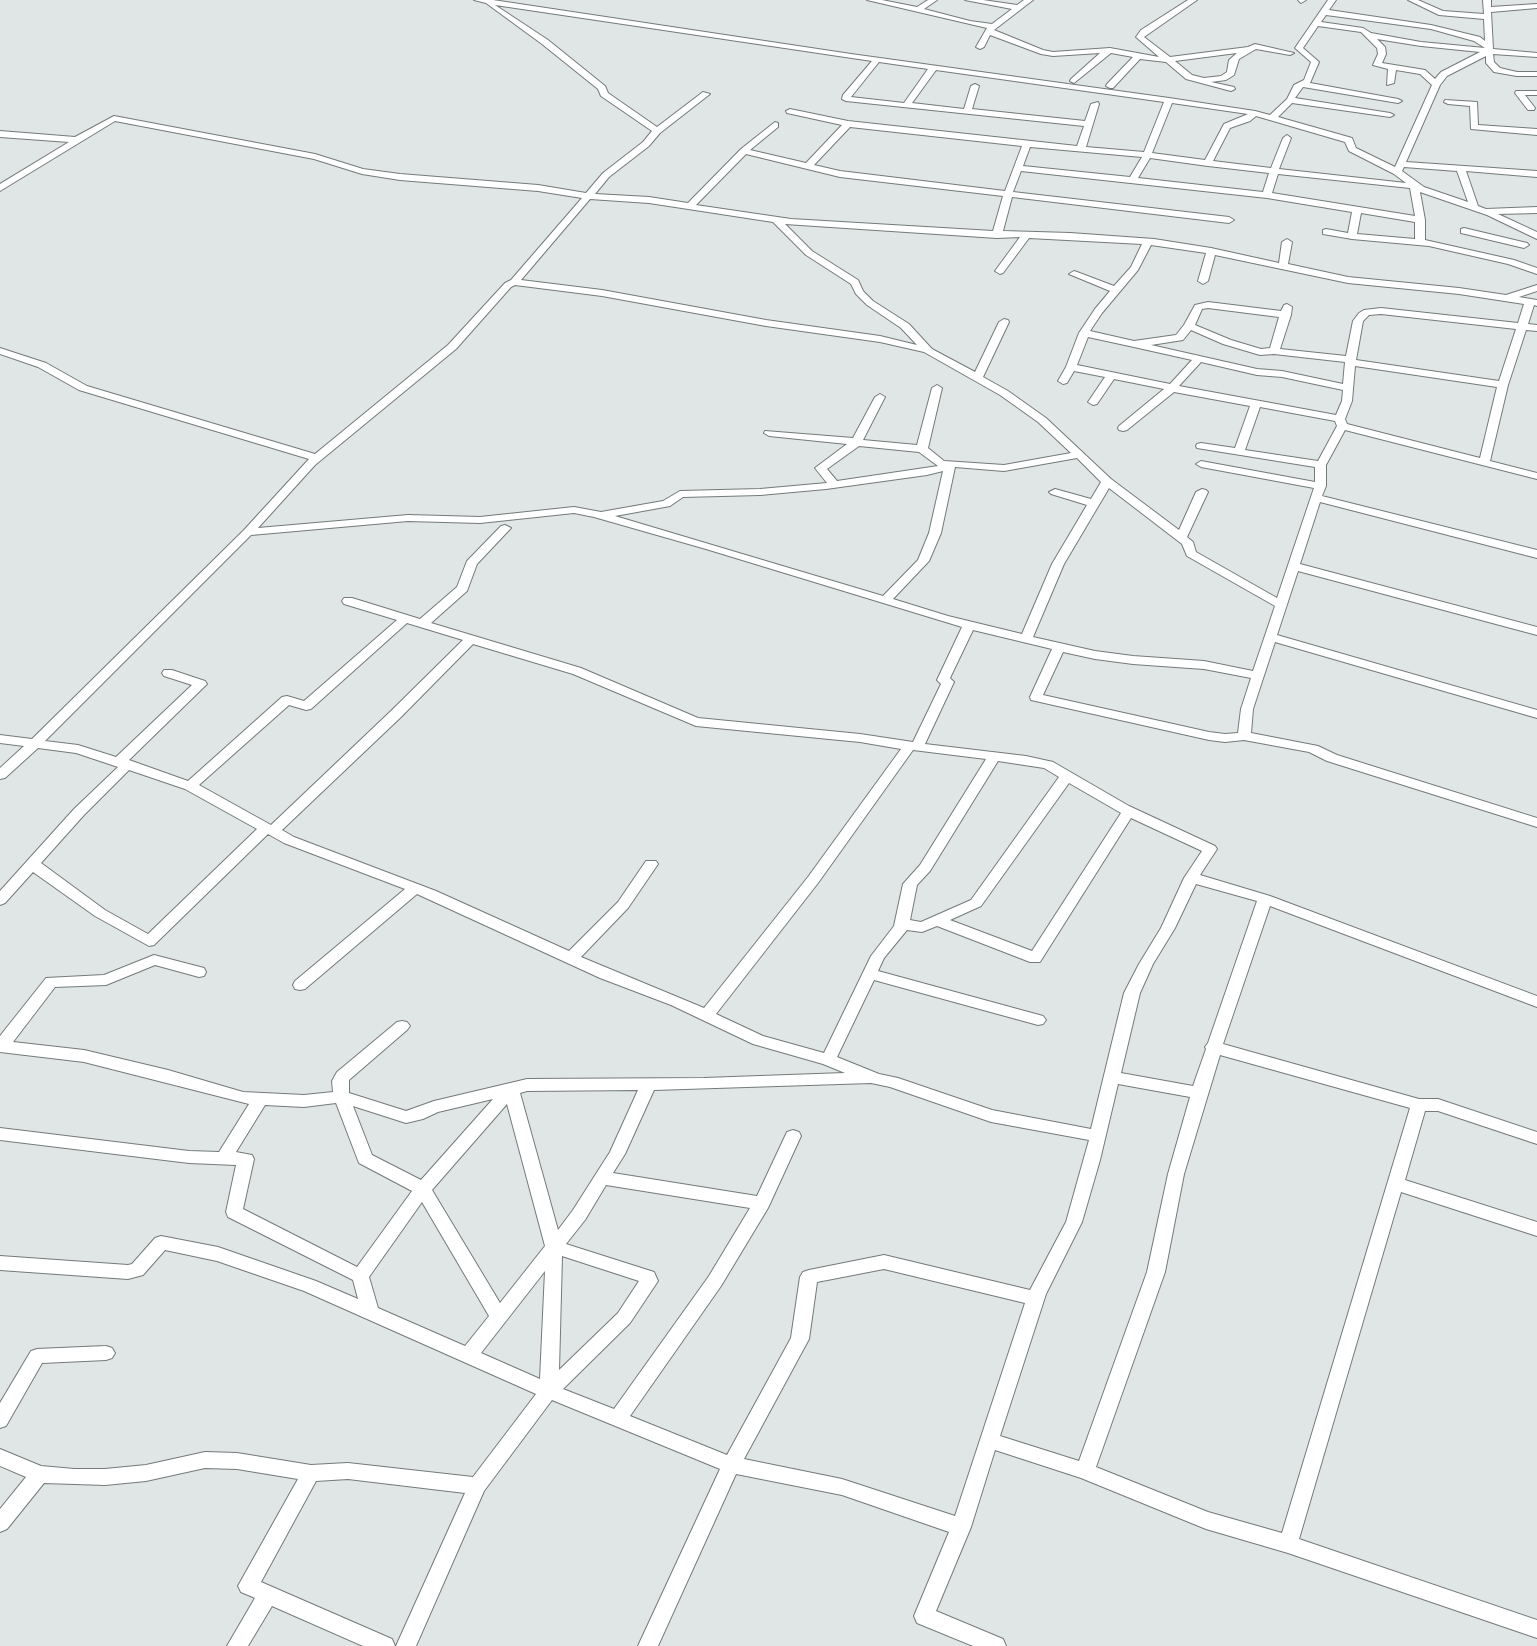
<!DOCTYPE html>
<html>
<head>
<meta charset="utf-8">
<style>
	body { margin:0 }
	canvas { display:block; background:#e0e6e6 }
</style>
</head>
<body>
<canvas width="1537" height="1646"></canvas>
<script>
const context = document.querySelector('canvas').getContext('2d');
context.lineJoin = 'round';
const poly = rows => new Path2D(rows.map(r => 'M' + r).join(''));
function strokePath(path, color, width, dash) { context.strokeStyle = color; context.lineWidth = width; context.lineCap = dash ? 'butt' : 'round'; context.setLineDash(dash || []); context.stroke(path); }
function fillPath(path, color) { context.fillStyle = color; context.fill(path, 'evenodd'); }
const minor = poly([
	[474,0,493,0,851,54,1169,98,1255,111,1270,115,1287,99,1294,85,1304,80,1311,62,1295,48,1328,0,1336,0,1329,10,1431,25,1480,37,1485,41,1484,19,1439,15,1408,0,1418,0,1443,11,1484,14,1483,0,1491,0,1491,7,1537,4,1537,8,1491,12,1493,49,1537,53,1537,57,1493,54,1494,62,1500,68,1517,72,1537,72,1537,76,1517,76,1494,72,1486,63,1486,56,1447,76,1440,85,1406,162,1537,171,1537,177,1466,171,1478,206,1486,209,1537,207,1537,213,1498,214,1537,232,1537,239,1487,215,1420,192,1425,220,1425,240,1514,260,1537,268,1537,274,1508,264,1429,246,1352,239,1323,234,1323,230,1326,229,1348,233,1352,212,1267,198,1021,171,1013,192,1229,217,1234,220,1229,223,1012,197,1003,231,1070,233,1154,239,1211,248,1279,263,1282,242,1287,239,1292,242,1288,264,1348,277,1459,288,1506,295,1537,285,1537,291,1519,297,1537,300,1537,306,1534,305,1528,324,1537,325,1537,331,1526,330,1508,385,1490,461,1537,473,1537,479,1345,430,1326,465,1326,486,1322,496,1537,550,1537,558,1320,502,1300,564,1537,627,1537,635,1298,571,1277,635,1537,710,1537,718,1275,642,1253,709,1251,733,1318,746,1337,755,1537,818,1537,827,1327,761,1309,752,1244,740,1225,742,1209,740,1031,700,1030,697,1052,649,973,630,950,678,954,682,925,744,1026,756,1053,762,1129,806,1215,846,1217,849,1200,875,1270,896,1537,996,1537,1007,1270,906,1223,1044,1419,1099,1438,1099,1537,1132,1537,1144,1438,1111,1425,1111,1405,1180,1537,1222,1537,1236,1401,1192,1299,1539,1537,1620,1537,1638,1288,1553,1206,1529,1081,1478,995,1450,971,1527,936,1611,1003,1639,1006,1646,973,1646,917,1623,914,1616,949,1532,842,1495,736,1474,658,1646,638,1646,720,1469,552,1400,484,1491,416,1646,396,1646,465,1493,348,1479,316,1481,261,1582,392,1639,395,1646,363,1646,272,1606,248,1646,227,1646,255,1598,241,1592,238,1586,298,1479,237,1469,205,1468,146,1481,105,1485,44,1483,7,1529,0,1532,0,1509,26,1477,0,1466,0,1449,41,1466,74,1469,105,1469,146,1465,205,1452,237,1453,311,1465,348,1463,473,1477,536,1394,304,1291,217,1261,165,1250,143,1275,128,1279,0,1270,0,1256,128,1265,132,1264,155,1238,161,1236,218,1247,316,1281,358,1299,353,1280,228,1217,226,1212,236,1165,189,1163,0,1140,0,1128,189,1151,219,1152,249,1104,84,1062,0,1052,0,1036,46,978,104,975,154,955,204,968,206,972,204,976,199,977,155,965,106,985,55,987,13,1042,84,1050,168,1070,243,1092,304,1095,333,1092,332,1081,337,1072,397,1022,402,1021,407,1022,410,1026,407,1030,349,1080,349,1093,406,1111,434,1101,527,1079,704,1078,845,1073,823,1064,753,1044,671,1005,600,978,417,894,305,989,300,990,295,989,293,985,295,981,405,889,284,843,268,834,154,945,149,946,95,916,33,872,5,903,0,905,0,891,74,809,118,767,76,753,38,748,5,778,0,779,0,768,24,746,0,743,0,735,32,739,244,530,309,459,79,390,38,367,0,354,0,348,46,363,87,386,315,454,448,345,505,283,511,280,582,198,538,191,400,180,362,174,314,159,115,121,0,191,0,184,69,142,0,137,0,131,75,137,114,116,315,154,363,169,400,174,538,185,586,193,603,173,643,142,652,131,601,96,598,89,542,44,486,3,474,0],
	[495,5,872,61,843,95,842,99,846,101,1084,126,1077,146,848,121,790,109,786,111,787,113,842,125,806,163,750,150,778,127,778,123,775,122,741,149,688,203,649,197,595,194,609,177,649,146,660,133,710,94,703,92,657,127,608,93,605,86,548,40,495,5],
	[1326,15,1431,29,1474,41,1485,48,1421,42,1371,33,1363,28,1321,22,1326,15],
	[1318,26,1361,32,1377,48,1378,54,1373,65,1388,69,1387,85,1394,83,1396,70,1420,74,1432,85,1395,167,1356,148,1352,138,1278,117,1292,103,1390,117,1394,115,1390,113,1295,98,1303,87,1398,103,1402,101,1398,99,1310,83,1319,62,1303,48,1318,26],
	[1377,39,1421,46,1480,52,1441,72,1435,79,1425,70,1382,63,1386,54,1385,47,1377,39],
	[879,62,928,69,904,103,851,97,879,62],
	[936,70,1164,102,1144,152,1086,147,1099,104,1098,102,1091,104,1085,121,972,109,979,86,975,84,971,86,964,109,912,103,936,70],
	[1172,103,1248,114,1224,124,1205,160,1152,153,1172,103],
	[1256,116,1345,142,1349,151,1394,174,1406,183,1279,169,1291,138,1287,135,1283,138,1271,168,1213,161,1230,128,1250,121,1256,116],
	[850,127,1022,146,1005,191,840,171,814,165,850,127],
	[1030,147,1142,157,1130,177,1023,166,1030,147],
	[746,154,840,177,1003,196,993,231,791,219,696,205,746,154],
	[1150,158,1208,166,1269,173,1263,192,1138,178,1150,158],
	[1404,167,1457,171,1468,202,1424,187,1402,171,1404,167],
	[1278,174,1410,188,1415,216,1272,193,1278,174],
	[590,199,649,203,773,222,806,255,851,284,856,294,867,305,901,328,917,345,880,336,766,320,602,290,521,280,590,199],
	[1361,213,1415,222,1415,239,1357,234,1361,213],
	[785,224,997,238,1020,237,995,271,1000,274,1003,273,1029,238,1142,244,1131,267,1114,286,1077,272,1074,271,1069,274,1110,291,1095,309,1079,333,1066,367,1058,381,1063,384,1067,383,1074,371,1105,377,1088,402,1093,405,1097,404,1114,379,1164,389,1119,426,1118,428,1119,430,1123,431,1127,430,1174,392,1250,406,1235,448,1201,443,1197,444,1196,446,1197,448,1315,467,1315,482,1201,461,1196,464,1201,467,1314,488,1277,598,1196,552,1193,542,1187,537,1208,492,1206,490,1202,489,1196,492,1179,530,1111,479,1046,418,1008,391,983,377,1009,322,1008,320,1004,319,999,322,975,372,932,349,909,324,873,301,863,291,858,280,812,251,785,224],
	[1151,245,1206,253,1198,281,1203,284,1208,281,1215,255,1348,283,1459,294,1524,304,1518,323,1381,308,1364,310,1359,313,1353,321,1346,356,1280,349,1291,315,1292,307,1287,304,1284,305,1281,311,1208,302,1195,305,1184,325,1176,335,1134,341,1090,331,1102,313,1138,270,1151,245],
	[515,285,602,296,766,326,880,342,924,352,1000,395,1038,422,1071,453,1004,465,944,461,928,448,942,388,937,385,932,388,917,445,863,440,885,397,880,394,875,397,853,438,765,431,764,433,769,436,847,444,815,468,827,483,760,489,680,491,663,501,601,512,574,507,480,517,408,515,258,528,315,465,456,349,511,287,515,285],
	[1208,308,1279,317,1270,348,1261,349,1231,340,1195,325,1202,309,1208,308],
	[1381,314,1516,329,1499,381,1356,360,1363,321,1369,315,1381,314],
	[1191,330,1223,344,1260,355,1274,354,1345,362,1343,384,1282,371,1257,369,1151,345,1183,340,1191,330],
	[1088,337,1134,347,1192,360,1170,384,1077,365,1088,337],
	[1201,362,1257,375,1282,377,1343,390,1342,401,1336,415,1179,386,1201,362],
	[1355,366,1497,387,1480,458,1347,424,1345,419,1352,401,1355,366],
	[1260,407,1335,421,1337,426,1318,461,1245,450,1260,407],
	[859,446,919,452,938,466,837,481,827,469,859,446],
	[1077,458,1101,482,1091,499,1055,489,1049,492,1051,494,1087,505,1052,564,1022,634,948,616,893,599,929,561,941,533,955,467,1004,471,1077,458],
	[943,471,929,533,918,560,883,596,615,516,670,506,683,497,760,495,826,489,927,475,943,471],
	[1109,488,1182,544,1187,556,1275,606,1253,671,1204,661,1133,656,1095,651,1033,637,1064,564,1109,488],
	[574,513,594,517,706,549,962,627,937,680,941,684,913,742,860,734,698,718,581,668,431,623,467,591,477,564,511,528,505,525,501,526,467,561,457,587,420,619,352,598,344,598,342,601,344,604,397,620,304,701,287,696,282,697,188,781,129,760,207,684,205,681,172,670,164,670,162,673,164,676,192,685,116,757,78,745,45,741,251,535,408,521,480,523,574,513],
	[407,623,463,640,391,711,271,825,199,785,289,705,306,710,311,709,407,623],
	[473,644,573,674,696,726,860,742,901,749,808,877,704,1008,581,957,628,908,658,864,656,861,646,861,618,902,569,951,436,891,294,837,282,830,401,717,473,644],
	[1063,652,1095,659,1133,664,1204,669,1251,678,1241,709,1238,733,1225,734,1209,732,1043,695,1063,652],
	[913,750,986,759,920,865,903,884,894,926,871,956,824,1053,763,1036,716,1014,818,883,913,750],
	[998,761,1044,768,1059,777,971,900,921,922,910,920,917,885,930,871,998,761],
	[129,770,185,789,257,829,148,934,105,910,41,863,84,815,129,770],
	[1069,783,1121,813,1032,951,950,920,981,906,1069,783],
	[1131,818,1202,851,1184,878,1161,928,1139,964,1124,993,1091,1129,992,1110,898,1078,879,1074,837,1057,874,980,1038,1025,1043,1024,1046,1020,1043,1016,878,971,884,958,907,930,922,932,937,926,1030,962,1040,962,1131,818],
	[1196,884,1257,901,1208,1043,1205,1047,1206,1049,1193,1086,1121,1073,1140,993,1153,964,1175,928,1196,884],
	[1220,1055,1410,1108,1282,1533,1208,1512,1096,1467,1165,1272,1184,1174,1220,1055],
	[871,1083,890,1087,991,1122,1089,1140,1066,1222,1030,1290,884,1255,809,1270,803,1272,800,1277,791,1338,727,1455,630,1416,721,1286,768,1208,801,1136,799,1132,793,1130,787,1132,757,1196,613,1173,625,1154,654,1090,871,1083],
	[1118,1084,1190,1097,1168,1174,1147,1272,1079,1461,1000,1436,1046,1294,1082,1222,1100,1160,1118,1084],
	[638,1090,610,1152,573,1210,558,1230,520,1093,527,1091,638,1090],
	[493,1099,421,1180,372,1155,353,1106,406,1123,423,1119,438,1112,493,1099],
	[336,1103,359,1163,412,1191,357,1267,243,1209,254,1159,252,1155,236,1152,265,1105,304,1107,336,1103],
	[507,1104,545,1246,500,1303,432,1190,507,1104],
	[606,1185,750,1208,709,1276,614,1409,563,1389,630,1323,658,1281,654,1272,566,1244,585,1220,606,1185],
	[422,1202,489,1316,465,1346,378,1308,369,1277,422,1202],
	[562,1256,639,1281,618,1313,559,1370,562,1256],
	[884,1269,1025,1303,955,1516,842,1479,744,1459,809,1339,817,1282,884,1269],
	[545,1271,540,1379,481,1353,545,1271],
	[867,0,882,0,917,7,928,0,937,0,924,9,970,21,992,24,1012,9,965,0,983,0,1017,5,1024,0,1033,0,994,30,1043,50,1053,52,1110,48,1159,57,1136,37,1141,30,1188,0,1197,0,1144,37,1170,57,1248,47,1255,44,1294,53,1290,55,1256,49,1239,59,1234,75,1226,80,1211,82,1234,87,1235,89,1231,91,1186,79,1166,62,1140,59,1113,88,1110,88,1106,86,1107,84,1133,57,1111,53,1074,83,1070,81,1071,79,1100,53,1053,56,1041,54,990,35,984,47,980,49,976,47,987,28,867,0],
	[1237,53,1229,60,1227,72,1221,76,1204,78,1192,75,1175,61,1237,53],
	[1298,0,1306,0,1301,3,1298,0],
	[1516,91,1537,91,1537,95,1525,95,1535,108,1534,110,1528,110,1515,93,1516,91],
	[1445,100,1477,102,1478,125,1537,129,1537,135,1471,129,1470,106,1448,104,1444,102,1445,100],
	[1464,228,1527,243,1529,245,1524,248,1461,233,1461,229,1464,228],
	[106,1346,112,1348,115,1353,112,1358,106,1360,42,1363,6,1426,0,1428,0,1403,31,1351,37,1349,106,1346]
]);
strokePath(minor, '#747a7a', 2);
fillPath(minor, '#fff');
</script>
</body>
</html>
